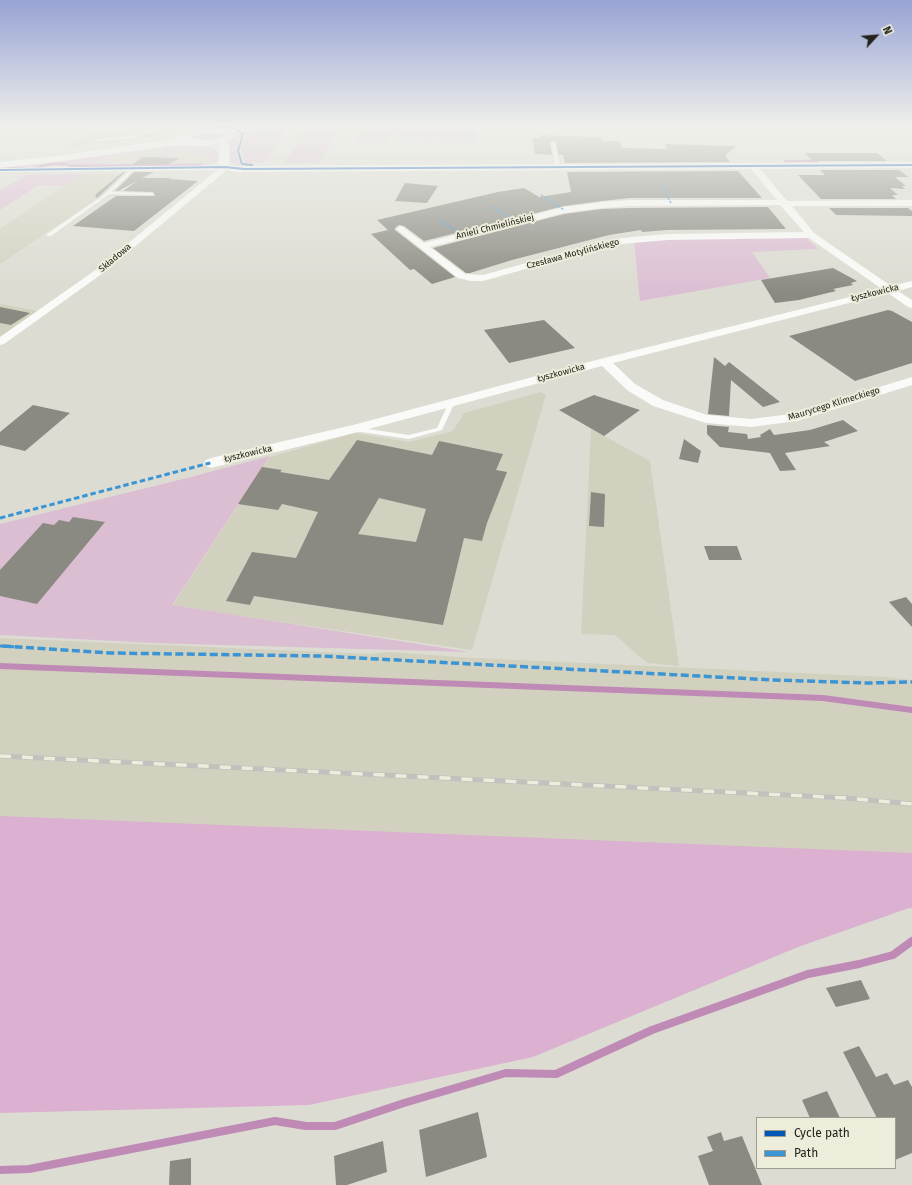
<!DOCTYPE html>
<html>
<head>
<meta charset="utf-8">
<style>
	body { margin:0 }
	#map { position:relative; width:912px; height:1185px; overflow:hidden; background:#dcdcd2; font-family:"Fira Sans",sans-serif }
	canvas { display:block }
	.legend { position:absolute; left:756px; top:1117px; width:140px; height:52px; box-sizing:border-box; background:#eeeddb; border:1px solid #9d9c8f; margin:0; padding:5px 7px; list-style:none; font-size:12px; color:#23231c }
	.legend li { display:flex; align-items:center; gap:8px; height:20px }
	.legend b { width:20px; border:1px solid #9d9c8f }
	.north { position:absolute; left:856px; top:16px; width:40px; height:40px; -webkit-text-stroke:3px #eeeddb; paint-order:stroke; rotate:64deg; font-size:11px; font-weight:700; line-height:16px; text-align:center; color:#23231c }
	.north::after { content:''; display:block; margin:auto; width:14px; height:18px; background:#23231c; clip-path:polygon(50% 0,100% 100%,50% 72%,0 100%) }
</style>
</head>
<body>
<div id="map">
<canvas width="912" height="1185"></canvas>
<ul class="legend">
<li><b style="height:5px;background:#0057b8"></b>Cycle path</li>
<li><b style="height:5px;background:#3b95d4"></b>Path</li>
</ul>
<div class="north">N</div>
</div>
<script>
const context = document.querySelector('canvas').getContext('2d');
context.lineJoin = 'round';
function fillPath(path, color) { context.fillStyle = color; context.fill(path, 'evenodd'); }
const poly = rows => new Path2D(rows.map(r => 'M' + r).join(''));
function strokePath(path, color, width, dash) { context.strokeStyle = color; context.lineWidth = width; context.lineCap = dash ? 'butt' : 'round'; context.setLineDash(dash || []); context.stroke(path); }
function label(font, color, halo, rows, align = 'center') {
  context.font = font + ' "Fira Sans",sans-serif'; context.lineWidth = 4; context.setLineDash([]); context.textBaseline = 'middle'; context.strokeStyle = halo; context.fillStyle = color; for (const [text, x, y, turn = 0] of rows) {
    context.save(); context.translate(x, y); context.rotate((+turn || 0) * Math.PI / 180); context.textAlign = isNaN(turn) ? turn : align; if (halo) context.strokeText(text, 0, 0); context.fillText(text, 0, 0); context.restore();
  }
}
fillPath(poly([
	[99,126,182,126,168,134,66,149],
	[160,148,168,149,151,163,100,163,107,157],
	[177,150,204,154,213,163,163,163],
	[82,174,124,174,101,196,0,264,0,229],
	[0,304,38,311,0,337],
	[541,392,546,395,472,650,172,606,270,457,355,433,409,442,453,431,464,413],
	[591,429,650,461,679,666,647,663,615,635,581,634],
	[0,638,370,654,388,652,474,658,802,673,887,677,912,680,912,909,902,907,0,877]
]), '#d2d1bf');
fillPath(poly([
	[284,126,295,126,290,127,265,162,245,163,241,151,245,138,249,134,247,132],
	[305,126,340,126,320,163,284,163,300,139,296,139],
	[364,126,478,126,477,141,398,140,399,136,390,135,387,143,355,143],
	[212,131,225,135,223,137,212,141,193,139,191,137,193,135],
	[240,133,241,135,236,151,240,165,229,162,230,153,226,142],
	[170,144,208,145,216,151,218,161,206,166,171,166,173,163,213,163,204,154,177,150,160,166,116,166,117,163,151,163,167,149,160,148,108,157,100,163,108,163,102,167,69,167,56,165,48,166,45,168,0,169,0,167],
	[82,174,64,186,39,185,0,210,0,191,26,175],
	[803,235,818,249,752,252,770,278,640,301,634,241],
	[270,456,172,605,469,652,152,643,0,635,0,524,191,477]
]), '#dcbed3');
fillPath(poly([
	[0,816,912,853,912,907,798,947,533,1057,309,1105,0,1113]
]), '#dbb0d0');
strokePath(poly([
	[785,161,818,161],
	[0,168,24,168],
	[36,168,50,164,67,164,70,166,201,165]
]), '#bf8ab5', 2.5);
strokePath(poly([
	[0,666,823,698,912,710]
]), '#bf8ab5', 6);
strokePath(poly([
	[0,1170,29,1169,275,1121,306,1126,335,1126,404,1103,506,1073,556,1074,652,1030,808,974,859,964,893,955,912,941]
]), '#bf8ab5', 8);
fillPath(poly([
	[540,135,601,137,603,141,620,141,622,148,667,149,665,144,736,146,725,156,730,162,565,163,563,155,559,155,556,143,554,141,550,142,552,155,535,154,532,138,540,138],
	[805,153,877,153,887,161,812,161],
	[142,157,180,158,169,164,132,165],
	[820,170,899,170,908,177,895,177,906,186,902,186,905,189,890,188,898,195,892,195,896,199,821,199,798,175,825,175],
	[738,171,762,198,630,198,602,201,564,206,424,241,404,226,399,225,395,228,395,230,455,277,432,284,414,269,410,270,371,234,388,230,377,220,498,192,524,188,539,197,571,192,567,172],
	[123,172,125,172,97,198,95,195],
	[134,172,154,172,142,178,171,178,170,179,198,181,134,231,73,226,116,196,155,196,153,192,123,191,137,181,118,191,115,191],
	[405,183,438,186,427,203,395,201],
	[768,207,786,229,667,230,642,232,641,230,609,235,512,260,470,273,466,273,433,248,564,214,602,209,630,208],
	[829,208,908,208,912,211,912,216,836,215],
	[833,268,857,281,851,283,853,285,833,289,836,291,799,300,775,303,761,280],
	[0,307,30,313,11,325,0,323],
	[888,310,892,311,912,322,912,363,855,381,789,336],
	[544,320,575,348,509,363,484,330],
	[714,357,725,366,729,362,780,402,763,407,731,380,729,416,708,414],
	[594,395,640,410,604,436,559,410],
	[33,405,70,413,25,451,0,445,0,432],
	[843,420,858,431,824,442,830,446,785,453,796,470,780,471,770,453,720,447,707,434,707,425,729,427,728,432,747,434,748,439,761,437,760,435,770,429,774,435,810,430],
	[684,439,701,451,698,463,679,459],
	[357,440,432,455,439,441,503,454,496,470,507,472,487,523,482,541,464,538,443,625,254,596,250,605,226,601,252,552,296,558,318,512,282,504,278,510,238,504,262,467,282,470,280,472,329,480],
	[379,498,426,509,416,542,358,534],
	[591,492,605,494,604,527,589,526],
	[73,517,105,522,37,604,0,596,0,570,43,523,54,525,59,520,69,522],
	[704,546,737,546,742,560,709,560],
	[906,597,912,604,912,627,889,602],
	[861,980,870,999,836,1007,826,988],
	[859,1046,876,1077,887,1073,894,1085,908,1080,912,1087,912,1153,895,1160,895,1118,877,1118,843,1052],
	[827,1091,840,1118,810,1118,802,1100],
	[478,1112,487,1157,426,1177,419,1130],
	[721,1132,724,1141,742,1136,762,1185,709,1185,698,1156,713,1151,707,1137],
	[383,1141,387,1172,347,1185,336,1185,334,1156],
	[191,1158,191,1185,169,1185,170,1161]
]), '#8a8a82');
fillPath(poly([
	[152,126,155,126,147,132,164,130,171,126,174,126,165,132,144,134,140,137,127,139,95,141,93,140,139,135,152,126],
	[553,142,555,143,560,167,558,168,556,167,551,143,553,142],
	[133,167,136,168,111,192,153,193,154,195,109,194,51,236,47,236,47,234,104,195,133,167],
	[452,400,455,402,442,430,409,439,354,431,351,429,354,427,409,435,437,428,449,402,452,400]
]), '#fafaf8');
fillPath(poly([
	[195,126,203,126,211,130,208,132,195,126],
	[750,164,756,164,787,201,912,200,912,206,792,206,814,233,891,286,912,281,912,287,898,291,912,300,912,308,908,307,888,293,613,363,635,384,663,400,707,415,751,419,791,414,912,377,912,385,797,421,751,427,706,423,653,406,627,390,602,366,354,433,211,468,206,466,204,463,206,460,211,458,353,425,600,359,882,289,809,238,668,240,622,244,596,249,483,281,471,281,458,278,396,229,400,226,403,227,424,243,564,207,602,202,630,200,777,200,750,168,750,164],
	[780,205,804,232,668,234,622,238,591,245,483,275,465,274,430,247,564,213,602,208,630,206,780,205],
	[225,165,228,165,228,169,103,273,4,344,0,345,0,337,97,269,217,170,0,172,0,168,225,165]
]), '#fafaf8');
fillPath(poly([
	[222,137,225,138,230,148,229,165,237,166,912,162,912,168,237,172,222,169,218,163,220,148,218,140,222,137]
]), '#fafaf8');
fillPath(poly([
	[245,126,276,126,272,129,232,132,233,134,230,140,207,146,170,146,56,162,0,168,0,162,56,156,169,140,170,138,202,127,220,128,245,126],
	[203,133,217,133,224,135,220,138,207,140,191,138,190,137,203,133]
]), '#fafaf8');
const rail = poly([
	[0,756,846,798,912,804]
]);
strokePath(rail, '#c1c1be', 5);
strokePath(rail, '#eeeddb', 3.5, [11]);
strokePath(poly([
	[244,133,283,126],
	[662,187,671,203],
	[541,195,564,210],
	[492,207,516,222],
	[439,219,463,236]
]), '#3b95d4', 1.5, [2.5, 1.5]);
strokePath(poly([
	[206,464,211,463]
]), '#3b95d4', 2, [4.5, 2]);
strokePath(poly([
	[0,518,210,463],
	[0,646,18,647]
]), '#3b95d4', 3, [5.5, 3]);
strokePath(poly([
	[3,646,110,653,321,656,774,680,868,683,912,682]
]), '#3b95d4', 3.5, [8, 3.5]);
strokePath(poly([
	[207,126,232,127,243,134,238,151,242,164,252,165],
	[0,170,225,167,244,169,912,165]
]), '#0057b8', 2);
const sky = context.createLinearGradient(0, 0, 0, 292);
sky.addColorStop(0, '#97a3d4');
sky.addColorStop(0.43, '#efefeb');
sky.addColorStop(1, '#efefeb00');
context.fillStyle = sky;
context.fillRect(0, 0, 912, 292);
label('9px', '#23231c', '#eeeddb', [
	["Anieli Chmielińskiej",495,227,-14],
	["Czesława Motylińskiego",573,254,-15],
	["Składowa",115,258,-40],
	["Łyszkowicka",875,293,-14],
	["Łyszkowicka",561,373,-15],
	["Maurycego Klimeckiego",834,404,-17],
	["Łyszkowicka",248,454,-13]
]);
</script>
</body>
</html>
